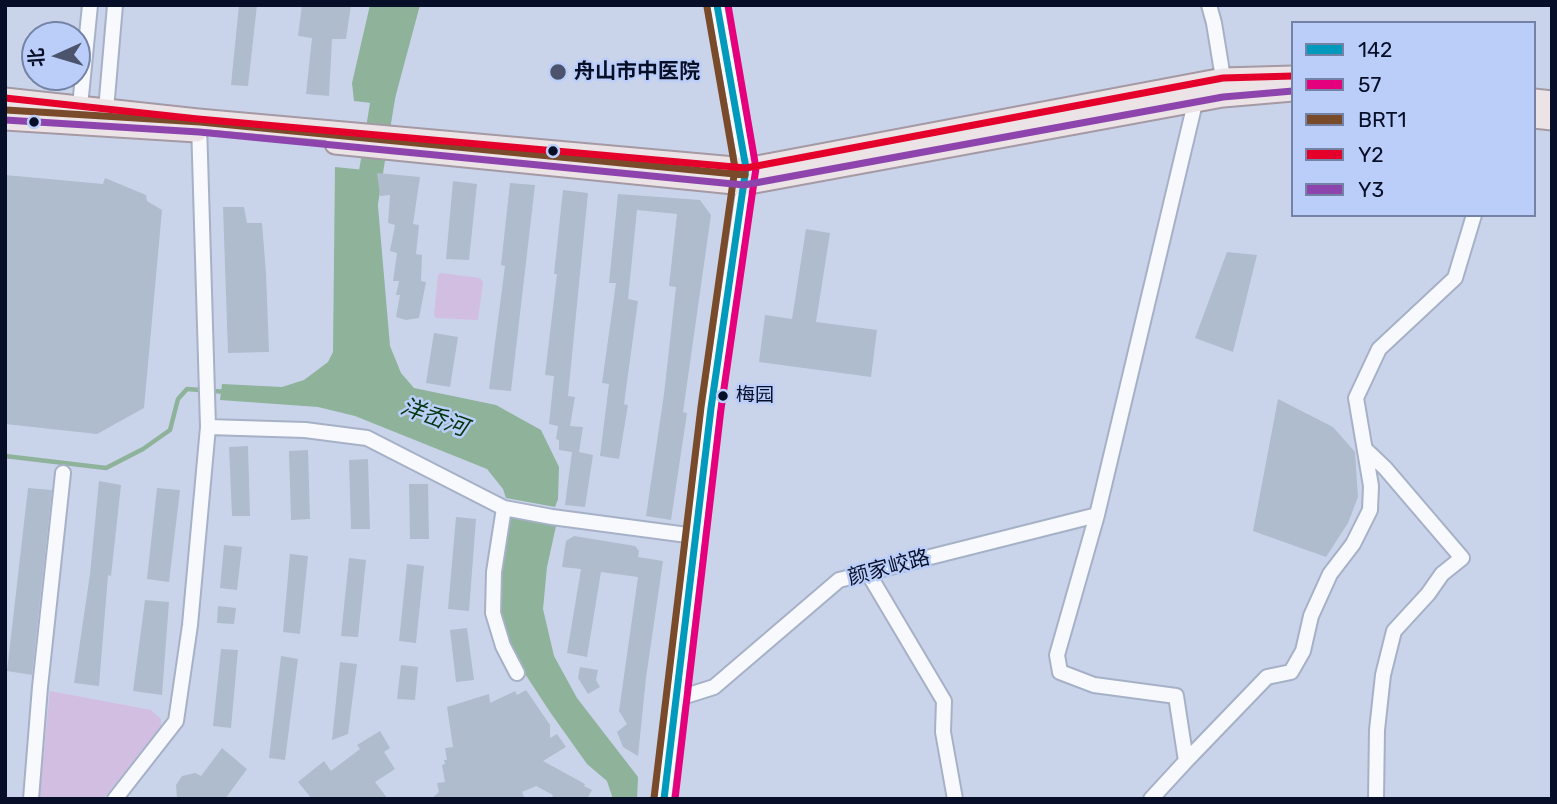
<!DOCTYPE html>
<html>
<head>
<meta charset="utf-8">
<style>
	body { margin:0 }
	#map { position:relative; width:1557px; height:804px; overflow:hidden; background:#c9d4eb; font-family:Rubik,"Noto Sans SC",sans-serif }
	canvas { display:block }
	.frame { position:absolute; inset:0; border:7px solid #070f28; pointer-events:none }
	.legend { position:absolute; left:1291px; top:21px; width:245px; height:196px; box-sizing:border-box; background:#bbcef9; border:2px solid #7382a5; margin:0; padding:9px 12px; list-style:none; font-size:21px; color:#070f28 }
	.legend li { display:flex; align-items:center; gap:14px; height:35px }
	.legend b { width:35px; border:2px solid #7382a5 }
	.north { position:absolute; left:21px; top:21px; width:70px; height:70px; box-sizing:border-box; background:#bbcef9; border:2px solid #7382a5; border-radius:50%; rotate:266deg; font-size:19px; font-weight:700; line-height:28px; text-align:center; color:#070f28 }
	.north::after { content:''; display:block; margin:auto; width:24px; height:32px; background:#4b546c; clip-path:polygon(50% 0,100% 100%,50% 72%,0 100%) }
</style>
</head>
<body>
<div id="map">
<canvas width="1557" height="804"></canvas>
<div class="frame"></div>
<ul class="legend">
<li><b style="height:9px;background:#019abd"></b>142</li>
<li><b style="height:9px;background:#e5007d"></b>57</li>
<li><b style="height:9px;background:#7a4b2a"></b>BRT1</li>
<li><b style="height:9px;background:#e4002b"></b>Y2</li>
<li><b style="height:9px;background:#8e44ad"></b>Y3</li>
</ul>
<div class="north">北</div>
</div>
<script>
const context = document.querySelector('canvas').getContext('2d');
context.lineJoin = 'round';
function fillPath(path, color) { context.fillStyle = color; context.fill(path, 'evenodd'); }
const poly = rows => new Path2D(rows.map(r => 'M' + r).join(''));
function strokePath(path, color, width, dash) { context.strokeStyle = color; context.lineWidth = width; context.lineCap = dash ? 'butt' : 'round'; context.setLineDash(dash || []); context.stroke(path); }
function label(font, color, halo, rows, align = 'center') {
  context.font = font + ' Rubik,"Noto Sans SC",sans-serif'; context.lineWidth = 5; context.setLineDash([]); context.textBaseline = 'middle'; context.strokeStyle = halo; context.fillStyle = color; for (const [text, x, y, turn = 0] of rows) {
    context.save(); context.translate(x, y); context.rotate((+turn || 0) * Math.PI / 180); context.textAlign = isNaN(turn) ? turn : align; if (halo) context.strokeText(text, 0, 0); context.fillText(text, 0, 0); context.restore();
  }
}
fillPath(poly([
	[441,273,480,278,483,282,478,320,436,318,434,315,438,275],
	[50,691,151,710,161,719,161,726,103,799,39,799]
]), '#d2bee1');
fillPath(poly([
	[370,5,420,5,394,102,388,105,354,101,352,83],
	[335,167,375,171,390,346,401,373,414,388,496,405,541,430,559,467,558,499,555,507,506,498,503,489,487,469,355,416,318,407,220,400,222,384,282,387,304,380,328,362,333,352],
	[511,518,556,526,547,567,543,609,554,656,577,698,638,777,637,799,611,799,612,796,607,781,587,764,550,712,514,657,502,631,499,601,504,544]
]), '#8eb29a');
strokePath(poly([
	[5,456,106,468,143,449,170,430,178,399,187,389,227,392]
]), '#8eb29a', 4.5);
strokePath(poly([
	[366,203,387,73]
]), '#8eb29a', 24);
fillPath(poly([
	[239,5,257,5,248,86,231,85],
	[302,5,351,5,346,39,332,39,329,96,306,94,312,38,298,36],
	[377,173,420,177,413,224,419,225,416,254,422,255,421,281,426,282,419,318,406,320,396,317,400,295,396,295,399,281,393,281,397,253,390,251,395,225,388,223,390,195,380,196],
	[5,175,103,184,105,178,146,195,147,201,162,210,144,408,97,434,5,424],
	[453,181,477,184,469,260,446,259],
	[510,183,535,185,511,391,489,389,505,266,501,265],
	[563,190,588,193,568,396,575,397,570,426,583,427,579,452,593,455,585,507,565,505,572,452,559,450,559,440,556,439,558,426,549,424,554,376,545,375,557,274,554,274],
	[618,194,700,200,711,215,683,412,687,413,671,520,646,516,664,394,676,287,669,286,677,214,637,210,628,299,638,301,624,404,628,405,619,459,600,456,609,384,602,383,616,283,609,283],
	[223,207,244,207,247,223,262,223,266,273,269,352,228,353],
	[806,229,830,233,816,322,877,330,871,377,759,362,765,315,792,319],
	[1227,252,1257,255,1233,352,1195,338],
	[434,333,458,337,450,387,426,383],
	[1278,399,1333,427,1355,452,1358,497,1348,523,1326,557,1253,531],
	[248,446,250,516,232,516,229,447],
	[308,450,310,519,291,520,289,451],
	[368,459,370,529,351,529,349,460],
	[99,481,121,485,111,576,108,575,99,686,74,683,90,574],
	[409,484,428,484,429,539,410,539],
	[28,488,52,490,32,675,7,671],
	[157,488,180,490,169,582,147,579],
	[456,517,476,519,469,611,448,609],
	[574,536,635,546,639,551,638,557,663,561,646,678,638,756,623,747,617,732,627,724,619,711,638,577,601,572,587,657,567,653,581,569,562,567,566,541],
	[224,545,242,547,237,590,220,588],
	[290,554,308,556,300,634,283,632],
	[349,558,366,560,358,637,341,636],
	[407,564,424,566,416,643,399,641],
	[145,600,169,602,162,695,133,691],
	[218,606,236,608,234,624,217,623],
	[467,628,474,680,456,682,450,630],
	[221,649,238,650,231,728,213,726],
	[281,656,298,659,285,760,269,758],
	[340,662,357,664,348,734,332,740],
	[401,665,418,667,415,700,397,699],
	[580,667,598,670,596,680,600,687,588,694,578,678],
	[526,690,550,725,550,738,557,734,566,747,543,761,585,784,584,786,592,790,587,799,551,799,553,795,536,786,522,792,525,799,431,799,439,792,437,783,445,782,442,765,445,764,444,760,447,760,445,748,453,747,447,707,489,694,490,703,515,691,517,695],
	[380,731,390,748,384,752,395,769,375,782,388,799,312,799,298,782,324,761,331,771,360,749,357,745],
	[222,748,247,769,225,799,177,799,176,785,182,776,195,773,201,776]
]), '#aebcce');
const minor = poly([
	[1209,5,1214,23,1223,78],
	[80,106,90,5],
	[106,110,115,5],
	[208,427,305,430,367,438,504,508,552,517,695,536],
	[1365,449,1385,468,1462,558,1442,574,1428,594,1394,631,1383,675,1377,730,1376,799],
	[504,508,494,572,493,613,503,646,517,673],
	[868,573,944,701,943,732,955,799],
	[676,699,714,687,839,580,1097,515],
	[1186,761,1267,677,1291,672,1303,651,1311,616,1330,574,1353,544,1370,510,1371,486,1356,398,1379,349,1455,278,1474,215],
	[31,799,40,687,63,473],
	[115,799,176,721,190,625,208,427,199,123],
	[664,799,711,408,744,185,746,168,717,5],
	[1151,799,1186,761,1176,696,1094,685,1060,672,1057,655,1097,515,1195,103]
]);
const major = poly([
	[5,98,198,119,746,168,1223,78,1293,76],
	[1534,99,1552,101],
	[1534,118,1552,120],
	[5,120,197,132],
	[335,144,744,185,1223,97,1293,91]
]);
strokePath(minor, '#a6b1c8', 18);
strokePath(major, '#a599a4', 23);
strokePath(minor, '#f7f9fc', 14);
strokePath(major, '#ece3e6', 19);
strokePath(poly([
	[664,799,711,408,746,168,717,5]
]), '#019abd', 7);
strokePath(poly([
	[675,799,721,409,756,168,728,5]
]), '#e5007d', 7);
strokePath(poly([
	[6,110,200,122,745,175],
	[654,798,701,407,735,168,707,7]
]), '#7a4b2a', 7);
strokePath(poly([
	[5,98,198,119,746,168,1223,78,1293,76]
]), '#e4002b', 7);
strokePath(poly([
	[5,120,199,132,744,185,1223,97,1293,91]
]), '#8e44ad', 7);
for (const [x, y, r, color] of [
	[558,72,9,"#4b546c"],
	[34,122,6,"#070f28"],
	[553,151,6,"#070f28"],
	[723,396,6,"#070f28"]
]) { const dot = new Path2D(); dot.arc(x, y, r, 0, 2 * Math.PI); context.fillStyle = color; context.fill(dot); strokePath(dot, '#bbcef9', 2.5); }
label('19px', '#070f28', '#bbcef9', [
	["梅园",736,396]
], 'left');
label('bold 21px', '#070f28', '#bbcef9', [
	["舟山市中医院",574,72]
], 'left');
label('21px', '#070f28', '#bbcef9', [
	["颜家峧路",889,568,-15]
]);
label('italic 23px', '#00370d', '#bbcef9', [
	["洋岙河",434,418,20]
]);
</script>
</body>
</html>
